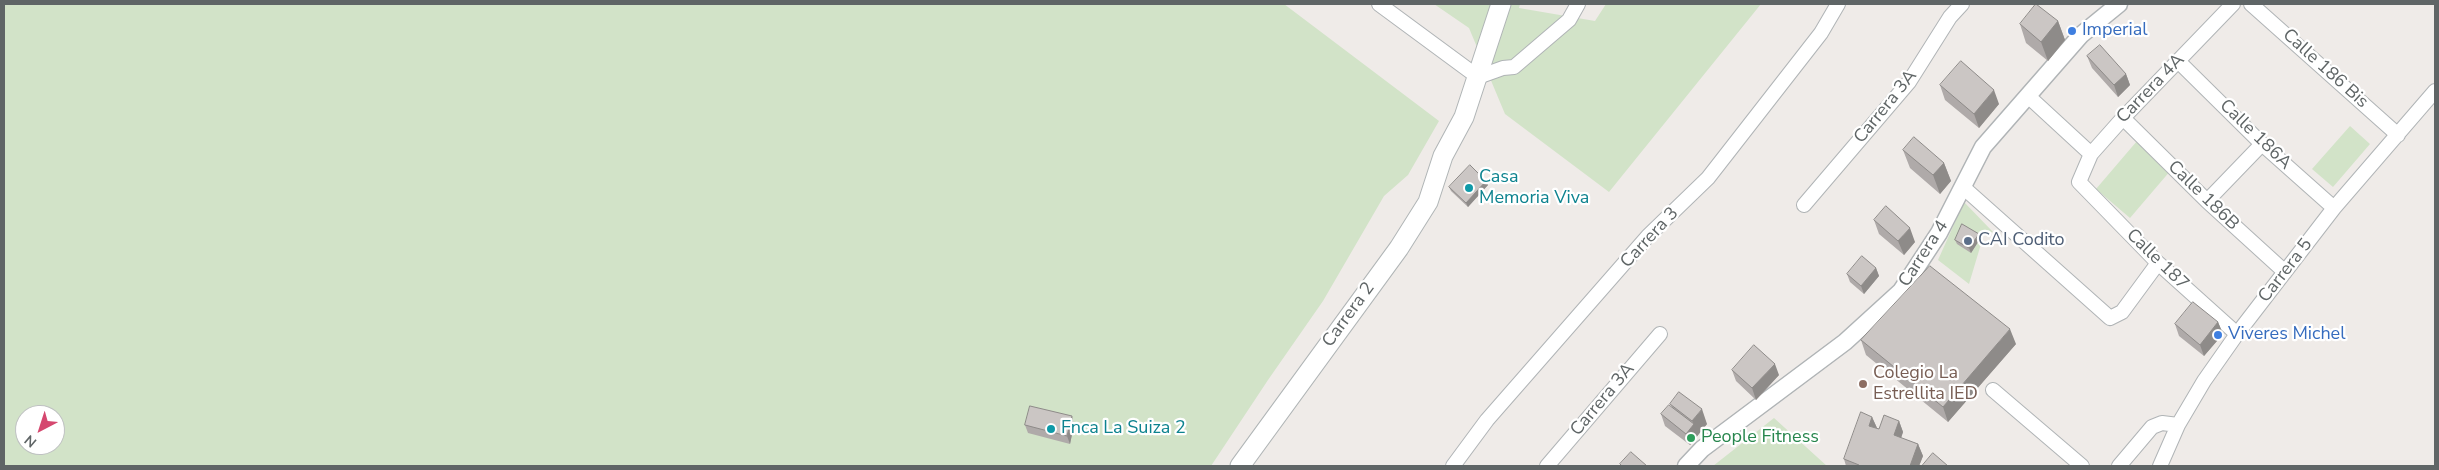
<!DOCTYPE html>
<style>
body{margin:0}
#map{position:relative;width:2439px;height:470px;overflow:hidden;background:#efebe8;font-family:"Nunito Sans",sans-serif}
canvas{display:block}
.frame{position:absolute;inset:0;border:5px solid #5f6566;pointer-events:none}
.north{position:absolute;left:15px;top:405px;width:50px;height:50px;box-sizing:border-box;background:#fff;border:1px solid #bfc1c2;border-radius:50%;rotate:220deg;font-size:14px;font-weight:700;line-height:20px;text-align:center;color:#5f6566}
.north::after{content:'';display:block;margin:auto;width:18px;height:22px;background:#d5486f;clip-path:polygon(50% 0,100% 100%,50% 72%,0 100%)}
</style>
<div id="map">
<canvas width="2439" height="470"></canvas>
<div class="frame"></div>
<div class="north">N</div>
</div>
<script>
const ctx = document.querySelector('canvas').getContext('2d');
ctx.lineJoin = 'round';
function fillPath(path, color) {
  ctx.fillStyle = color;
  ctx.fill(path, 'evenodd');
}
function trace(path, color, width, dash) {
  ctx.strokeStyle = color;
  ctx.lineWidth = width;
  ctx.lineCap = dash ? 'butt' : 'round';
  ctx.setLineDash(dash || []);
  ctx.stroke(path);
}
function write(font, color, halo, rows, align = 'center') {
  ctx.font = font + ' "Nunito Sans",sans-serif';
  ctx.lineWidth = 4.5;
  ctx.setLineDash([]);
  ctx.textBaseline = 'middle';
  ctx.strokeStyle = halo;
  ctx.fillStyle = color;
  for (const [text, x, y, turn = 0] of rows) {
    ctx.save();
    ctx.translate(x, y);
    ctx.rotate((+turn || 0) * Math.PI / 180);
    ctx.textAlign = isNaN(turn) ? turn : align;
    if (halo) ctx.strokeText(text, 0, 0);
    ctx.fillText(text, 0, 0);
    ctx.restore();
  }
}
fillPath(new Path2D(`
 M4 4H1284L1439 121 1408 175 1384 196 1323 301 1268 380 1211 466H4ZM25 415H55V445H25Z
 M1434 4H1520L1519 8 1595 21 1606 4H1761L1609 192 1505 114 1469 28Z
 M2350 126 2370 144 2333 187 2312 169Z
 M2137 141 2171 170 2130 218 2096 189Z
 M1964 202 1993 232 1984 234 1969 284 1938 260Z
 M1774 418 1827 466H1713Z`), '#d2e3c8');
const minor = new Path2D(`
 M1379 4 1478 77 1503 68 1514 67 1569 20 1578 4
 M2233 4 2123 118 2091 154 2079 182 2158 263 2237 334
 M2251 4 2398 135
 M2178 61 2262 144 2334 208
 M2028 96 2091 154
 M2123 118 2207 201 2285 272
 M1964 188 2110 318 2122 312 2158 263
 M2207 201 2262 144
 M1804 205 1909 82 1950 17 1962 4
 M1993 390 2082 466
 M1453 466 1487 420 1648 236 1708 178 1821 33 1838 4
 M1547 466 1660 334
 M2119 466 2152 427 2162 423 2178 425
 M2160 466 2178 425 2204 381 2237 334 2334 208 2435 91`);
const tertiary = new Path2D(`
 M1686 466 1702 449 1845 342 1901 291 1939 233 1983 147 2081 35 2119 4`);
const secondary = new Path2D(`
 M1240 466 1399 248 1428 202 1443 156 1464 117 1501 4`);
trace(minor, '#b0b4b6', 16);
trace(tertiary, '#b0b4b6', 19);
trace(secondary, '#b0b5b6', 21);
trace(minor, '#fff', 14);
trace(tertiary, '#fff', 16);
trace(secondary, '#fff', 19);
fillPath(new Path2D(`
 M2058 21 2065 40 2048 61 2026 43 2020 24Z
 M2087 56 2126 74 2130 85 2118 97 2092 68Z
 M1940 85 1999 104 1979 128 1945 100Z
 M1903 150 1944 163 1951 181 1940 194 1910 168Z
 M1486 181 1488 185 1468 207 1451 191 1449 187Z
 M1874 220 1915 242 1904 255 1879 234Z
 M1979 234 1980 239 1971 253 1957 244 1955 240Z
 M1876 268 1879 276 1864 294 1850 282 1847 274Z
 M2218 322 2223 334 2204 356 2179 336 2175 324Z
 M1861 340 2016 344 1948 422 1866 355Z
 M1732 370 1779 375 1756 400 1736 381Z
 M1670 404 1707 424 1690 445 1665 426 1661 414 1672 407Z
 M1872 417 1877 428 1879 429 1899 421 1903 432 1901 438 1918 444 1923 456 1919 466H1846L1844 459Z
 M1025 425H1074L1070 444 1028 433Z`), '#afaaa9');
fillPath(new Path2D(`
 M2058 21 2065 40 2048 61 2041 42Z
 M2126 74 2130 85 2118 97 2114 85Z
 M1994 90 1999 104 1979 128 1974 114Z
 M1944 163 1951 181 1940 194 1933 175Z
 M1486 181 1488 185 1468 207 1466 203Z
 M1910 228 1915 242 1904 255 1898 241Z
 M1979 234 1980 239 1971 253 1969 248Z
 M1876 268 1879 276 1864 294 1861 286Z
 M2218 322 2223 334 2204 356 2200 345Z
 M2010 329 2016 344 1948 422 1943 407Z
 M1775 364 1779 375 1756 400 1752 388Z
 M1702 409 1707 424 1690 445 1686 434 1694 424 1692 421Z
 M1072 416 1074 425 1070 444 1067 436Z
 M1872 417 1877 428 1869 426Z
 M1899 421 1903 432 1898 447 1894 435Z
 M1918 444 1923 456 1919 466H1910Z`), '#8e8b89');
const building = new Path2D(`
 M2036 4 2058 21 2041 42 2020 24Z
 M2100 45 2126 74 2114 85 2087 56Z
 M1961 61 1994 90 1974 114 1940 85Z
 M1914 137 1944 163 1933 175 1903 150Z
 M1470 165 1486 181 1466 203 1449 187Z
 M1886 206 1910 228 1898 241 1874 220Z
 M1962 224 1979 234 1969 248 1955 240Z
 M1862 256 1876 268 1861 286 1847 274Z
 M1930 266 2010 329 1943 407 1861 340Z
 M2193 302 2218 322 2200 345 2175 324Z
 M1754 345 1775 364 1752 388 1732 370Z
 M1679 392 1702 409 1692 421 1670 404Z
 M1669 405 1694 424 1686 434 1661 414Z
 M1030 406 1072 416 1067 436 1025 425Z
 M1861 412 1872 417 1869 426 1879 429 1884 415 1899 421 1894 435 1918 444 1910 466H1859V465L1844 459Z
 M1631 452 1647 466H1622L1620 464Z
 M1933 453 1948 466H1922Z`);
fillPath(building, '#cbc6c4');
trace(building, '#8e8b89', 1);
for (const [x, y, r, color] of [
 [2072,31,5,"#3f7fe0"],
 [1469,188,5,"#0f9aa8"],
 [1968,241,5,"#5c6f8a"],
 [2218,335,5,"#3f7fe0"],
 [1863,384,5,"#8d6e63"],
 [1051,429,5,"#0f9aa8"],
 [1691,438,5,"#2e9e5b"]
]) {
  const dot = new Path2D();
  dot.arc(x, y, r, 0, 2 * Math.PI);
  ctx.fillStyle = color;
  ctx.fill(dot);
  trace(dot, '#fff', 2);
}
write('18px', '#366cbe', '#fff', [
 ["Imperial",2082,31],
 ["Viveres Michel",2228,335]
], 'left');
write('18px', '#5f6566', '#fff', [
 ["Calle 186 Bis",2325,69,42],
 ["Carrera 4A",2151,89,-46],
 ["Carrera 3A",1886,107,-51],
 ["Calle 186A",2255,135,44],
 ["Calle 186B",2203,196,44],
 ["Carrera 3",1650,238,-47],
 ["Carrera 4",1924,254,-57],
 ["Calle 187",2157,260,44],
 ["Carrera 5",2286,271,-52],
 ["Carrera 2",1349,315,-54],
 ["Carrera 3A",1603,400,-50]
]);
write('18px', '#0d838f', '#fff', [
 ["Casa",1479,178],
 ["Memoria Viva",1479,199],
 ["Fnca La Suiza 2",1061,429]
], 'left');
write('18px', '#4e5e75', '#fff', [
 ["CAI Codito",1978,241]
], 'left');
write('18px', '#785e54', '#fff', [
 ["Colegio La",1873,374],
 ["Estrellita IED",1873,395]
], 'left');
write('18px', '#27864d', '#fff', [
 ["People Fitness",1701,438]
], 'left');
</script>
